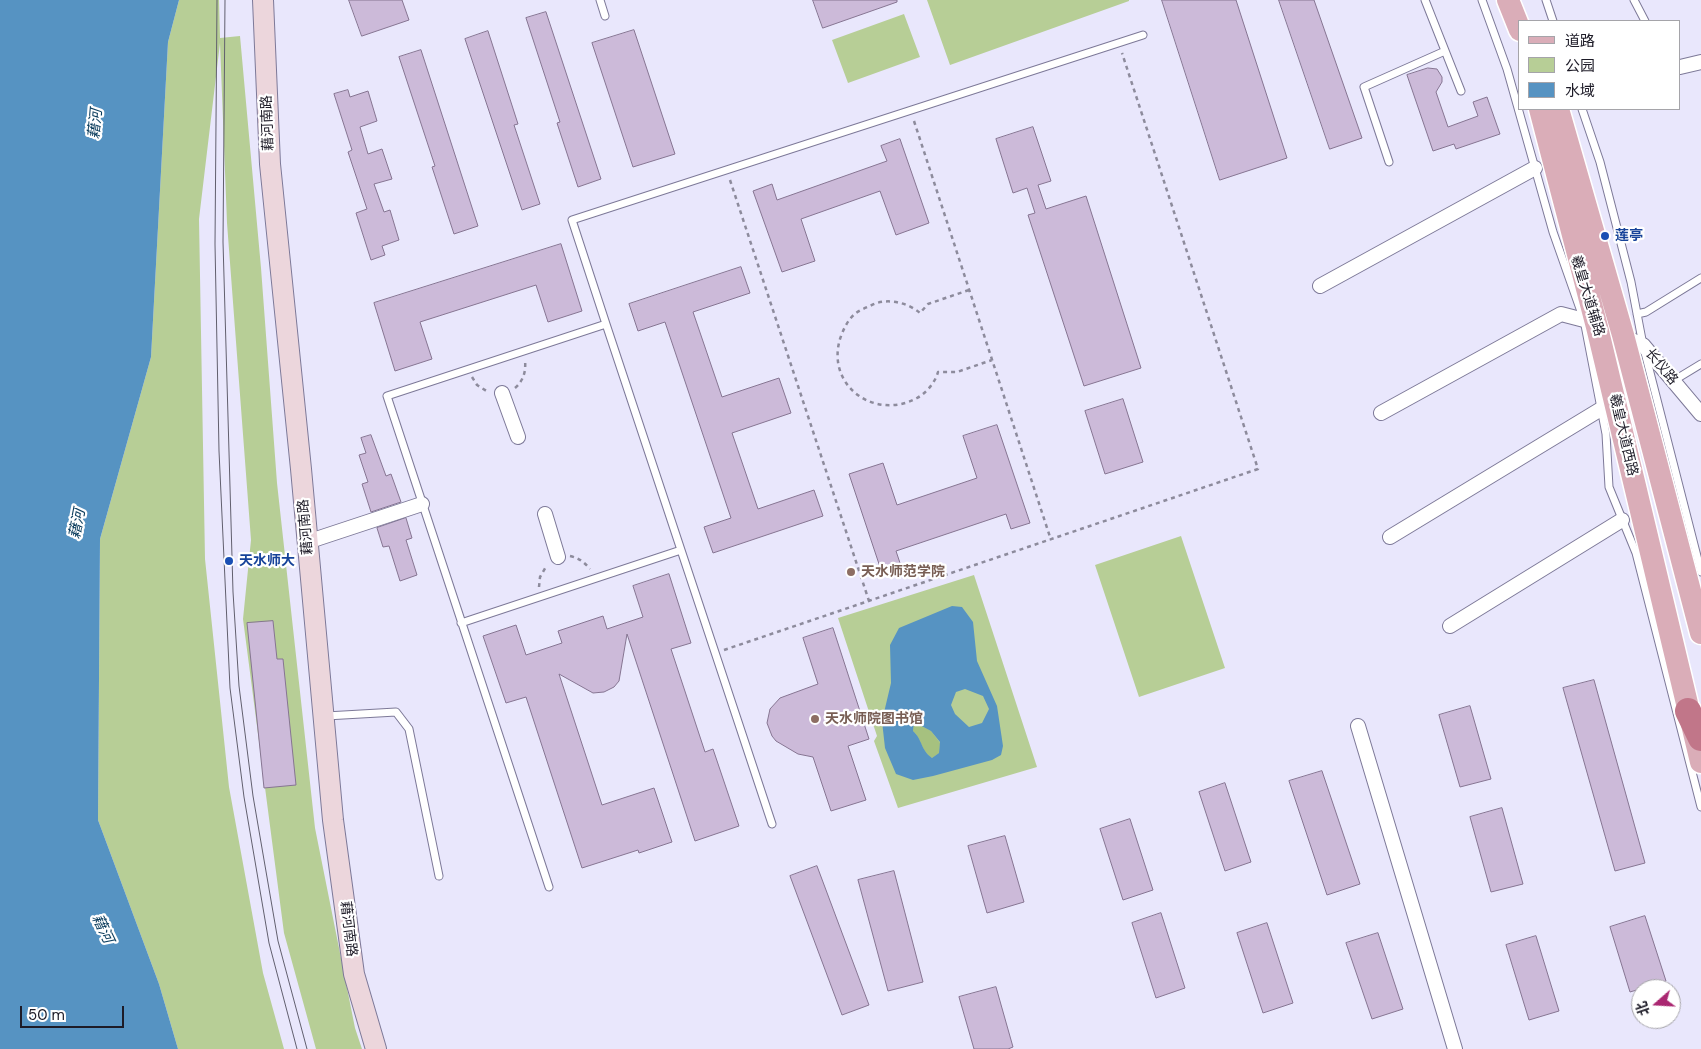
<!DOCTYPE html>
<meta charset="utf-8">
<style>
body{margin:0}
#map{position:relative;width:1701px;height:1049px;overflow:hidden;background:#e9e7fc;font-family:"DM Sans","Noto Sans SC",sans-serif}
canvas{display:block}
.legend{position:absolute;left:1518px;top:20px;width:162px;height:90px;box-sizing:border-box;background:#fff;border:1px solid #a5a4a9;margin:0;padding:6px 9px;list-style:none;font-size:15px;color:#1d1b27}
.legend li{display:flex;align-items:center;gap:10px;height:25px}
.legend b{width:25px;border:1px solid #a5a4a9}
.north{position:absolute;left:1631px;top:979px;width:50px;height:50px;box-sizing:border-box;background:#fff;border:1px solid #a5a4a9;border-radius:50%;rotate:251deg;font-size:14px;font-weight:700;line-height:20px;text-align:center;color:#1d1b27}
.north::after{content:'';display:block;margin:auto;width:18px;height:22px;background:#aa2771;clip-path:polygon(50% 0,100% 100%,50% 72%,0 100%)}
.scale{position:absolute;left:20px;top:1006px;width:104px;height:22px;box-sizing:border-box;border:2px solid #1d1b27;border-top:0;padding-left:6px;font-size:15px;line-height:18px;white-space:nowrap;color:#1d1b27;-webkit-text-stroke:4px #fff;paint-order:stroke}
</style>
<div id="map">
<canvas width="1701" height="1049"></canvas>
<ul class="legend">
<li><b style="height:6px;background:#daadb8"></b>道路</li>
<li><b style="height:14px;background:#b7ce96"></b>公园</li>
<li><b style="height:14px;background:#5693c2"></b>水域</li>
</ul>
<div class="north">北</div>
<div class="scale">50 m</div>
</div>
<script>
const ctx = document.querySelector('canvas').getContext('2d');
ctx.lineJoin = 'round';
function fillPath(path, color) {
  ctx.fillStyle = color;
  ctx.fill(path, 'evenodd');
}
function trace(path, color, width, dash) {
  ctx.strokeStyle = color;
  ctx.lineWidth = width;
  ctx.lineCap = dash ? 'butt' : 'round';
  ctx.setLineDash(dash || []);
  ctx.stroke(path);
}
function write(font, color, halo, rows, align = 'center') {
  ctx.font = font + ' "DM Sans","Noto Sans SC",sans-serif';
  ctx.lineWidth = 4.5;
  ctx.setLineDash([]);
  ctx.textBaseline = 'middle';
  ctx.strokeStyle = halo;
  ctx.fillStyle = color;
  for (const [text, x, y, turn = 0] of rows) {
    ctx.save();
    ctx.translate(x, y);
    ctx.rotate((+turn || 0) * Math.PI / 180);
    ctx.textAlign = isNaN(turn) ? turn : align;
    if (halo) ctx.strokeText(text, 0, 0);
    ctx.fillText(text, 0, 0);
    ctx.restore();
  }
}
fillPath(new Path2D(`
 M179 0H219L220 38 240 36 261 268 277 483 315 828 355 1028 362 1049H316L284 933 243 619 251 540 227 223 220 43 199 219 205 559 229 787 263 973 284 1049H178L159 984 98 820 100 539 151 357 168 42Z
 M927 0H1129V1L950 65Z
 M904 14 920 57 848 83 832 40Z
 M1181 536 1225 668 1139 697 1095 565Z
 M974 575 1037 767 898 808 874 741 877 736 838 618Z`), '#b7ce96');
fillPath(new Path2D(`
 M914 722 931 731 940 743 939 753 932 758C919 748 923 740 913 731Z`), '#a6c17f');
fillPath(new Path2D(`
 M0 0H179L168 42 151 357 100 539 98 820 159 984 178 1049H0Z
 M952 606 962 607 973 622 977 661 997 706 1003 746 1001 755 992 760 933 776 913 780 896 774 885 748 882 721 891 683 890 645 899 628ZM965 689 983 696 989 709 982 723 969 727 955 714 951 705 956 692ZM914 722 931 731 940 742 939 753 932 758C920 749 923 740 913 731Z`), '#5693c2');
const building = new Path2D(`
 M349 0H402L409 20 362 36Z
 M813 0H897V2L823 28Z
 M1162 0H1236L1287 158 1220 180Z
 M1279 0H1314L1362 138 1330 149Z
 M546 12 601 179 578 187 557 123 560 122 526 18Z
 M634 30 675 154 633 167 592 43Z
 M488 31 518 124 514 125 540 204 522 210 465 39Z
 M421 50 478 226 454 234 432 167 435 166 399 57Z
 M1428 68 1437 69 1442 77V82L1436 92 1448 127 1478 116 1473 102 1487 97 1500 134 1456 149 1454 144 1433 151 1407 75Z
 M348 90 350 97 368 91 377 121 360 127 368 154 382 149 392 179 374 184 384 212 390 210 399 240 382 246 385 255 371 260 356 213 367 209 348 152 352 150 334 94Z
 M1033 127 1051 181 1038 185 1046 209 1086 196 1141 368 1084 386 1028 215 1035 213 1027 188 1013 193 996 139Z
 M900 139 929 223 896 235 880 191 801 219 815 261 782 272 753 191 772 184 777 200 887 161 881 146Z
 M561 244 582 311 548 322 536 285 420 322 432 359 395 371 374 303Z
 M741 267 750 293 693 312 722 397 779 378 791 413 732 433 758 509 814 490 823 516 713 553 704 527 731 518 665 322 638 331 629 304Z
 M1123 399 1143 462 1105 474 1085 411Z
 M997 425 1030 523 1011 529 1006 514 896 551 901 566 882 573 849 474 883 463 897 505 977 478 963 436Z
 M371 435 386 476 391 474 401 502 371 512 362 484 368 482 359 455 366 453 361 438Z
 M406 518 412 538 406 540 417 575 400 581 389 546 383 547 377 528Z
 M669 574 691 643 671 649 705 752 713 749 739 826 695 841 627 634 619 681 614 687 604 692 593 693 559 674 602 805 654 788 672 842 639 853 638 850 582 868 526 697 506 703 483 636 516 625 526 655 562 643 558 631 603 616 607 629 643 617 633 586Z
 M273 621 277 659H283L296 785 264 788 247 623Z
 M833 628 869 739 848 746 866 800 831 811 813 757 798 754 776 741 772 736 767 723 770 709 780 698 818 684 803 638Z
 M1594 680 1645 863 1615 871 1563 688Z
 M1470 706 1491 779 1460 787 1439 715Z
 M1322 771 1360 884 1327 895 1289 781Z
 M1225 783 1251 862 1225 871 1199 792Z
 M1502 808 1523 884 1491 892 1470 817Z
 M1130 819 1153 890 1123 900 1100 829Z
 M1005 836 1024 902 987 913 968 846Z
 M817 866 869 1005 842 1015 790 876Z
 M894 871 923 982 888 991 858 880Z
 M1161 913 1185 988 1156 998 1132 923Z
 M1645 916 1666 981 1630 992 1610 927Z
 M1267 923 1293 1003 1263 1013 1237 933Z
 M1378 933 1403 1009 1372 1019 1346 943Z
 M1536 936 1559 1011 1529 1020 1506 945Z
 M996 987 1013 1047 1008 1049H974L959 997Z`);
fillPath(building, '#ccbad9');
trace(building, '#867592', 1);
const lane = new Path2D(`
 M600 0 605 16
 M1425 0 1461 91
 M1482 0 1507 69 1553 232 1584 320 1606 434 1609 487 1636 553 1701 807
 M1546 0 1553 21
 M1634 0 1645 21
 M1582 109 1600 162 1631 282 1643 345 1701 572
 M1389 162 1364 87 1445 51
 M1637 314 1646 312 1701 278
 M606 324 572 220 1143 35
 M1673 381 1701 364
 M681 550 772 824
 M461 623 681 550 606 324 387 396C441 560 495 723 549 887
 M326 716 396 712 409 729 439 876`);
const street = new Path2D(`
 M1680 67 1701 62
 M1320 286 1535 168
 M1621 335 1643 345 1701 414
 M502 393 518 437
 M1381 413 1561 314 1584 320 1600 328
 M545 514 558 557
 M1390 537 1601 409
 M307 542 422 504
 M1450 626 1622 520
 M1358 726 1455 1049`);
const secondary = new Path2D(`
 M263 0 270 164 301 469 333 820 354 974 376 1049`);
const primary = new Path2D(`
 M1508 0 1520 30
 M1540 109 1597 327 1701 762
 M1558 109 1623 335 1701 633`);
const highway = new Path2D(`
 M1688 711 1701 738`);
trace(lane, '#7d7998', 9);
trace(street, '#7d7998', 16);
trace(secondary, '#7d7998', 22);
trace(primary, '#fff', 25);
trace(highway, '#fff', 29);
trace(new Path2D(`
 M914 121 1051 540
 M730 180 869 601
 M969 290 928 304 920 313C907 302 885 297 870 306 865 308 860 310 856 313 848 319 843 330 840 339 826 386 875 421 917 398 926 393 935 383 938 372H957L992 360
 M472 377 477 385 488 392
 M515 388C524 380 526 371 525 360
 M570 556C579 558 584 562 590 569
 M539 587 540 577 547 565
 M724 650 1258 469 1122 53`), '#8d8b9c', 2.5, [4, 4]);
trace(lane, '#fff', 7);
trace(street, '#fff', 14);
trace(secondary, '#ecd6dc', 20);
trace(primary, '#daadb8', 22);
trace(highway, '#c17689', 26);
trace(new Path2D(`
 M217 0 215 244 219 451 230 688 244 797 269 943 297 1049
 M225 0 223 242 233 592 239 686 253 796 278 941 307 1049`), '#615f6e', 1);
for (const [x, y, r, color] of [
 [1605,236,5,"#1a4fb4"],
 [229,561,5,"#1a4fb4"],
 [851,572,5,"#8d6e63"],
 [815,719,5,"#8d6e63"]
]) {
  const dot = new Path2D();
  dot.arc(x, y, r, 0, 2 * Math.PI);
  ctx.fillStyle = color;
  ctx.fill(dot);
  trace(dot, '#fff', 2);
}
write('14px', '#1d1b27', '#fff', [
 ["藉河南路",268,123,-92],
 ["羲皇大道辅路",1587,296,73],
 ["长仪路",1661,367,50],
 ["羲皇大道西路",1623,435,77],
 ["藉河南路",306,527,-95],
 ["藉河南路",348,929,83]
]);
write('bold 14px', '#164399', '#fff', [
 ["莲亭",1615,236],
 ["天水师大",239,561]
], 'left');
write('bold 14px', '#785e54', '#fff', [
 ["天水师范学院",861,572],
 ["天水师院图书馆",825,719]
], 'left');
write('italic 15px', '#093b5b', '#fff', [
 ["藉河",96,124,-85],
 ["藉河",78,524,-79],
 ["藉河",102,929,64]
]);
</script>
